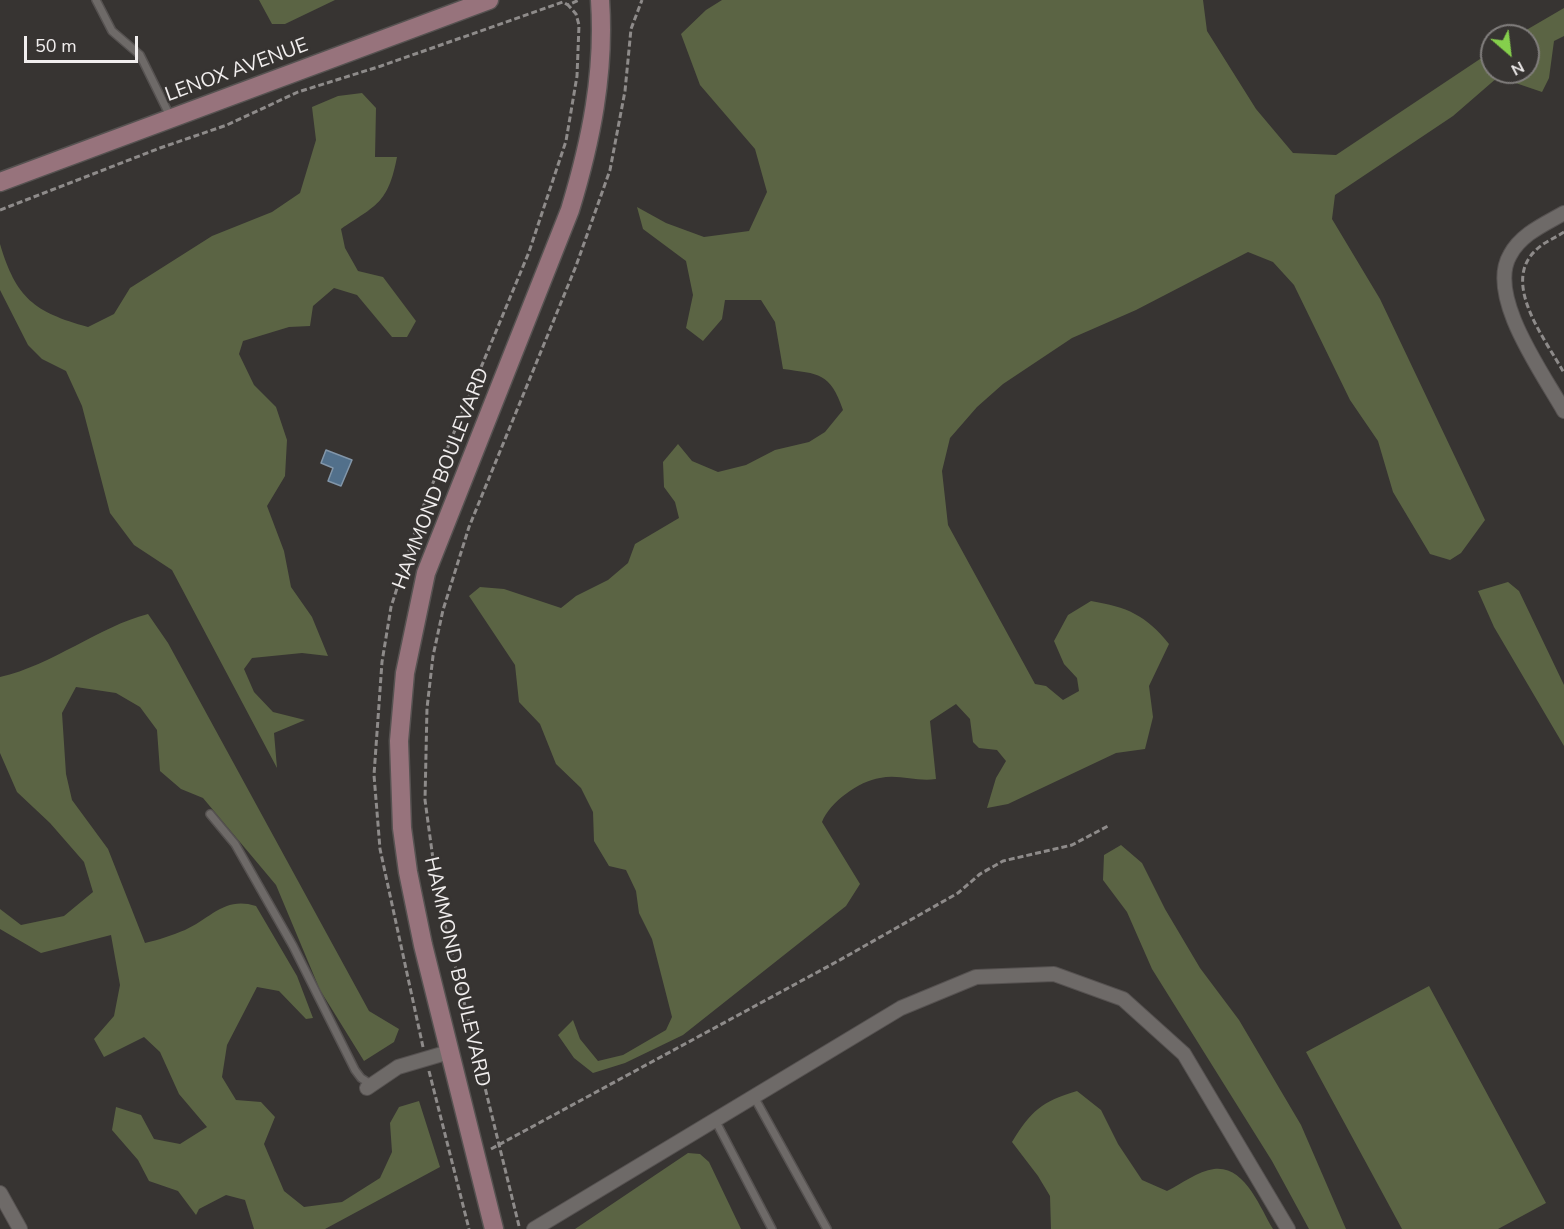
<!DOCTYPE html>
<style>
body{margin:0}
#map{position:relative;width:1564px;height:1229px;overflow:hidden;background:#373432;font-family:"Nunito Sans",sans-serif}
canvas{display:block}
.north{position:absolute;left:1480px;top:24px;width:60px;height:60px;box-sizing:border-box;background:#373432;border:2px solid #817e7d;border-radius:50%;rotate:152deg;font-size:16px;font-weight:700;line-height:24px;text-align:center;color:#f1eeee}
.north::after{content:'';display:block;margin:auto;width:21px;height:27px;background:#85cf4c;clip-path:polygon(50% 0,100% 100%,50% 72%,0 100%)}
.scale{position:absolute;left:24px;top:36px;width:114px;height:27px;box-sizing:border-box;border:3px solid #f1eeee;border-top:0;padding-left:8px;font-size:18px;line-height:21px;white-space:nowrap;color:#f1eeee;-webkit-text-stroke:4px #373432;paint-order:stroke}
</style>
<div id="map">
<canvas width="1564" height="1229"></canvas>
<div class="north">N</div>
<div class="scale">50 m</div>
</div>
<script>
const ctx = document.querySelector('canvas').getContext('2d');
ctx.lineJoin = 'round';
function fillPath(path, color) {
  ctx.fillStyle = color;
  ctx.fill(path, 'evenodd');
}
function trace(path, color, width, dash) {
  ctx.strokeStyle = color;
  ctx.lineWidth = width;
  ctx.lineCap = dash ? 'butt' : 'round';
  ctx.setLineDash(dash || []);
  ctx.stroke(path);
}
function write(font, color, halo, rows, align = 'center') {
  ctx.font = font + ' "Nunito Sans",sans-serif';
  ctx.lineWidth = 5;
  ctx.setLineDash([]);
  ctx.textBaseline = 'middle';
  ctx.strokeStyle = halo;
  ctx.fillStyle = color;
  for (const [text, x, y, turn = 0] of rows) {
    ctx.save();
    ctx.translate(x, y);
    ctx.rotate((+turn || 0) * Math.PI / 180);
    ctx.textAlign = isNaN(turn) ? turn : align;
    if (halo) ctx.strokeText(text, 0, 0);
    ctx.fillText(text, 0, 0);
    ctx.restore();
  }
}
fillPath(new Path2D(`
 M259 0H335L285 24H272Z
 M722 0H1203L1207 31 1256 109 1293 153 1336 155 1492 51V72H1528V36H1516L1564 8V36L1554 41 1549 78 1542 92 1498 77 1453 116 1335 195 1332 219 1380 299 1485 520 1461 553 1450 560 1430 554 1393 492 1378 441 1350 400 1294 285 1273 262 1248 252 1136 310 1072 338 1003 384 977 407 950 438 942 471 948 525 1035 684 1046 686 1063 700 1079 691 1077 678 1064 664 1054 641 1068 615 1091 601C1127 607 1146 615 1169 644L1149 686 1153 717 1145 749 1116 753 1008 804 987 808 996 778 1006 761 997 750 979 748 973 742 970 719 956 704 930 721 936 779C917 782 899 774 880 778 859 781 830 802 822 822L860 884 846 906 683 1035 625 1063 593 1073 574 1058 558 1035 573 1020 580 1039 598 1061 623 1055 666 1030 672 1017 652 939 639 913 636 891 626 870 609 866 594 841 593 812 581 788 556 764 540 724 519 702 515 665 469 596 480 587 504 589 561 608 576 596 608 580 628 563 635 544 679 518 675 502 664 487 663 462 678 444 692 461 718 472 746 465 775 450 809 442 825 432 843 410C830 372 819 374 783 369L775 322 761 300H725L722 319 703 341 686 328 693 295 686 261 643 229 637 207 666 223 704 237 749 231 767 192 755 149 700 85 681 34 706 10Z
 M362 93 376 108 375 157H397C388 204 376 205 341 229L345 248 358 271 383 277 416 321 407 337H392L357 295 334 288 313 306 310 326 289 327 243 341 239 354 254 385 276 407 287 440 285 476 267 506 284 551 291 587 312 617 328 656 302 653 252 658 244 669 254 692 273 712 305 720 274 733 277 768 172 570 134 545 110 513 82 406 66 371 42 359 28 345 0 290V244C16 298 34 312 88 327L114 314 130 288 212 236 272 212 300 193 316 140 312 107 338 96Z
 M1508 582 1519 591 1564 685V746L1494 627 1478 591Z
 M148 614 168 643 369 1011 399 1029 394 1042 364 1061 320 990 276 885 203 798 181 789 160 771 157 730 140 707 116 693 76 687 62 713 66 774 72 800 108 849 145 943C158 940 173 935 185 930 211 918 225 896 256 906L297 976 313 1018 306 1019 279 991 257 987 227 1045 222 1077 236 1100 261 1102 275 1117 264 1144 284 1191 304 1207 342 1202 380 1178 392 1152 390 1123 399 1107 419 1101 440 1167 325 1229H254L245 1200 226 1195 199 1209 196 1215 178 1191 149 1181 138 1160 112 1130 116 1107 141 1115 154 1139 180 1144 207 1127 179 1094 160 1052 144 1037 104 1057 94 1039 114 1016 120 985 111 935 41 953 0 929V909L21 925 64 916 93 892 84 862 50 823 17 792 0 753V677C53 665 98 627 148 614Z
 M1121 845 1142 863 1165 909 1200 968 1239 1020 1301 1125 1346 1229H1309L1272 1161 1152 969 1127 912 1103 880 1104 855Z
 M1429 986 1546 1203 1498 1229H1402L1306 1052Z
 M1077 1091 1101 1110 1118 1144 1142 1180 1167 1191C1181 1184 1198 1171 1214 1169 1245 1165 1260 1208 1273 1229H1051L1050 1196 1038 1176 1012 1142C1032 1110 1041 1102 1077 1091Z
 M688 1153 700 1154 709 1162 741 1229H575Z`), '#5b6444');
const water = new Path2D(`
 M326 450 352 460 341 486 328 481 333 468 321 463Z`);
fillPath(water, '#52708b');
trace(water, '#8296a9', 1.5);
const lane = new Path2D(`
 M96 0 112 31 140 55 170 116
 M210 814 235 844 293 946 355 1070 361 1078 372 1085
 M753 1095 827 1229
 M714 1118 772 1229`);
const street = new Path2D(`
 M1564 213C1545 224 1521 234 1510 255 1486 296 1544 375 1564 411
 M367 1088 398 1067 449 1052
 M0 1193 20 1229
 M534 1229 901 1008 976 977 1054 974 1123 999 1184 1054 1288 1229`);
const secondary = new Path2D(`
 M0 182 489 0
 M494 1229 423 945 408 872 402 828 399 741 405 673 426 573 570 210C591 141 605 73 600 0`);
trace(lane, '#565251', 10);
trace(street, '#565251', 16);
trace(secondary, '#565251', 21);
trace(new Path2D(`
 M0 210 160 148 227 125 298 92 381 66 563 2 568 5
 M1564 232C1555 238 1544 242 1536 250 1500 283 1546 340 1564 373
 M423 1047 380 849 374 775 382 662 391 607 423 507 529 252 566 141 577 76 579 25 576 14 568 5 579 0
 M429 1071 469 1229
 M491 1149 838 961 958 893 980 874 1003 861 1072 845 1108 826
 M519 1226 438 896 425 800 427 708 433 656 443 610 469 527 576 266 610 170 625 91 631 29 642 0`), '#8e8b8a', 3, [6, 3]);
trace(lane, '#6e6a68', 7);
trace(street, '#6e6a68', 14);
trace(secondary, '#97737c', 18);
write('20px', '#f1eeee', '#373432', [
 ["LENOX AVENUE",237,71,-20],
 ["HAMMOND BOULEVARD",442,479,-69],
 ["HAMMOND BOULEVARD",456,972,77]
]);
</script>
